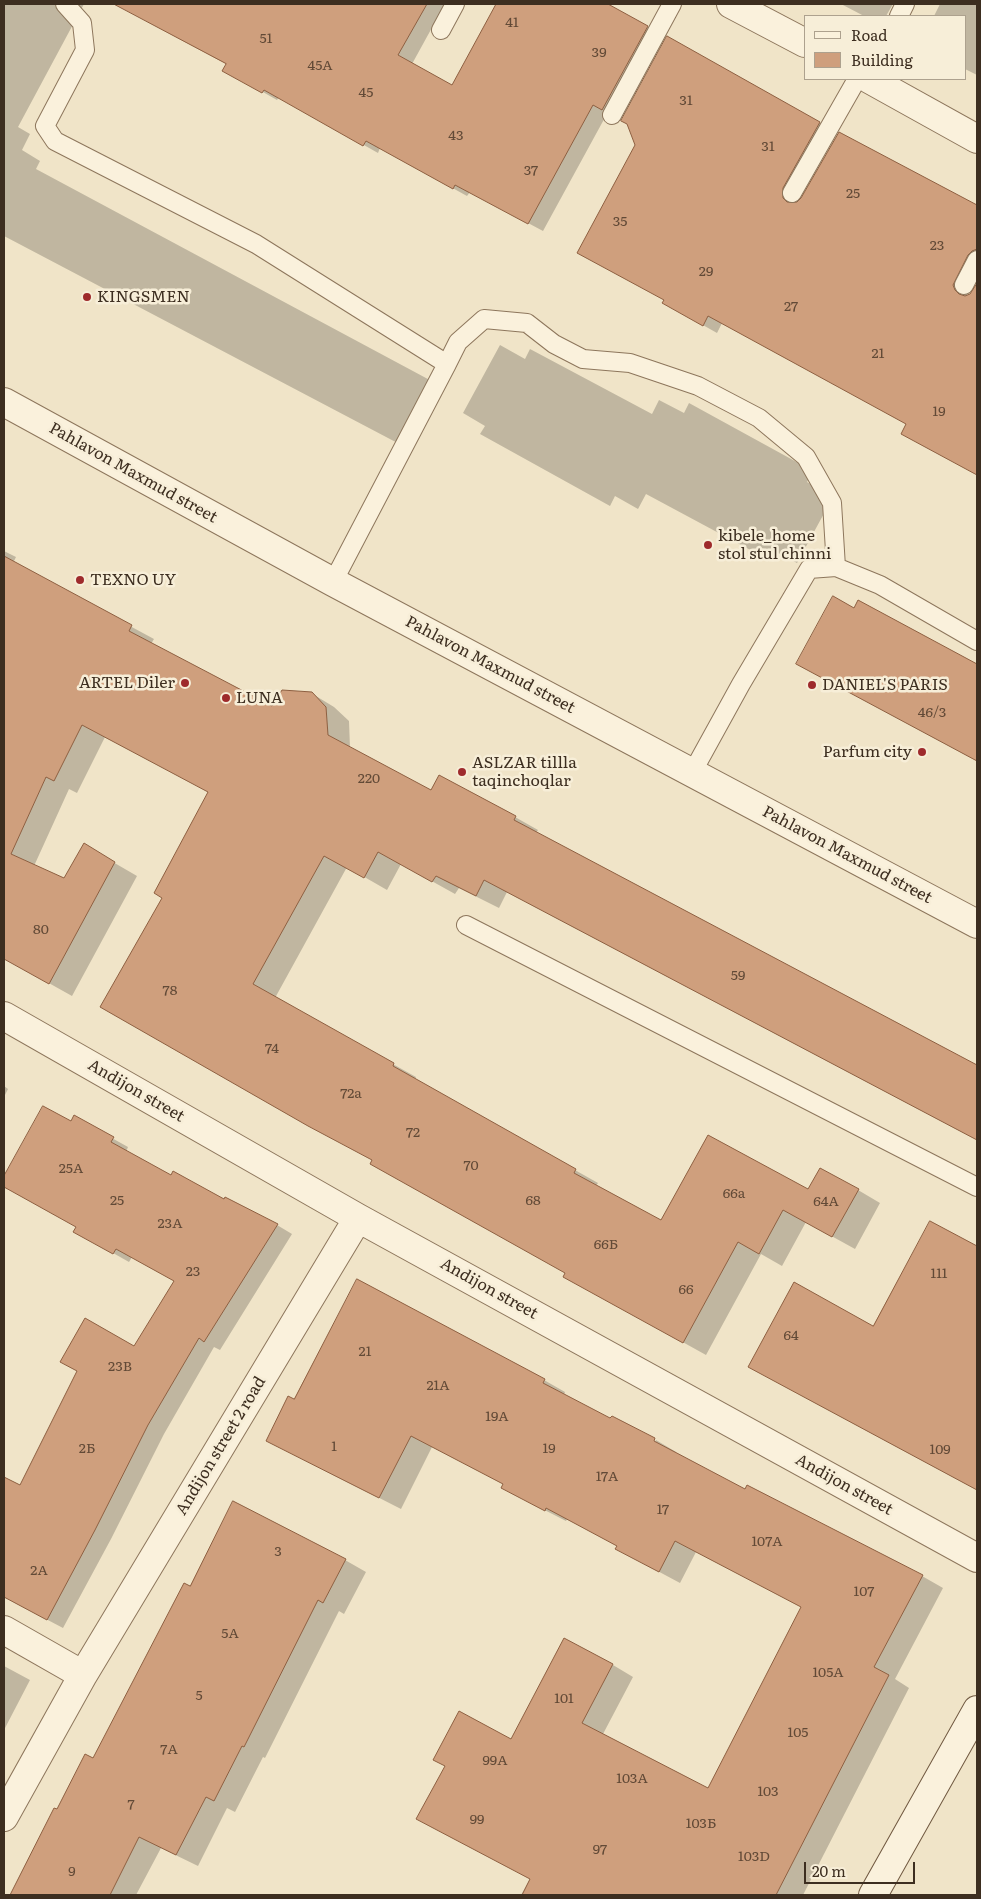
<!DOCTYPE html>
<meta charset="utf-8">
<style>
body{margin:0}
#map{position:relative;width:981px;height:1899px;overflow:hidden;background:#f0e4c8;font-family:Literata,serif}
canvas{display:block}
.frame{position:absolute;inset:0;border:5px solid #3d2e20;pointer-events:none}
.legend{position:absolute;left:804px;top:15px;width:162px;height:65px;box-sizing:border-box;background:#f7eed8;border:1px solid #ada18e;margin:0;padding:6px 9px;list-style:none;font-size:15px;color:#3d2e20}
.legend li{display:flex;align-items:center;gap:10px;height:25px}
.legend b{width:25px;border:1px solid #ada18e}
.scale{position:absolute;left:804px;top:1862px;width:111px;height:22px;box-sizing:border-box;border:2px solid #3d2e20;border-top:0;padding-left:6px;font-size:15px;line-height:18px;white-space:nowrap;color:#3d2e20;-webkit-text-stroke:4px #f7eed8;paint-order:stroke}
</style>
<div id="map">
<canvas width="981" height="1899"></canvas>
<div class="frame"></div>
<ul class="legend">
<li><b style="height:6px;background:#faf1dc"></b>Road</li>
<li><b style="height:14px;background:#cf9f7d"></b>Building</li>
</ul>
<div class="scale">20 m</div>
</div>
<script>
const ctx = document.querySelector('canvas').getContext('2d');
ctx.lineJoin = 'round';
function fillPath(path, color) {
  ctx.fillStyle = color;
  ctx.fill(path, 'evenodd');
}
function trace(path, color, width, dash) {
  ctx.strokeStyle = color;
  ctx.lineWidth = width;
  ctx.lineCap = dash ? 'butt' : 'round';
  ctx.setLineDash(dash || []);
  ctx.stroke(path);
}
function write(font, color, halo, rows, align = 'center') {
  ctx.font = font + ' Literata,serif';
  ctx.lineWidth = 5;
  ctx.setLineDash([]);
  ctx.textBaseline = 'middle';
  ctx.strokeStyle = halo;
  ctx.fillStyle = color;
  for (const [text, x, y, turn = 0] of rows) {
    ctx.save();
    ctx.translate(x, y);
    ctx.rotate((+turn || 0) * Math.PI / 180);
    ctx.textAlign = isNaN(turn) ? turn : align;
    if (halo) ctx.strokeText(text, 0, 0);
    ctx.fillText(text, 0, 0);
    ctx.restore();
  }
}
fillPath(new Path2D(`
 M4 4H84L18 127 30 134 22 150 40 161 36 169 439 385 407 448 4 236Z
 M156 4H298L322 17 330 4H445L412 64 452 86 498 4H605L662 35 608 112 543 231 470 192 467 196 380 148 378 153 279 97 277 100 224 70 228 64 147 20Z
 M841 4H893L886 16H864Z
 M940 4H977V75L965 69V16H934Z
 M667 38 834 131 796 197V205L802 199 840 134 977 207V272L967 294 968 296 974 291 977 285V474L917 441 908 424 722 323 717 333 664 303 666 300 637 146Z
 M500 345 525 359 530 349 652 414 659 400 684 413 689 403 813 471 807 482 833 497 797 563 774 551 769 560 646 494 638 509 615 496 610 506 480 434 485 426 463 413Z
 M4 551 16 557 13 563 154 639 151 644 272 707 311 693 334 707 349 721 350 748 432 791 515 817 538 830 536 833 977 1066V1140L507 892 499 908 459 888 455 894 401 864 387 890 347 867 275 998 416 1077 415 1080 598 1183 596 1186 662 1222 808 1191 858 1190 880 1203 855 1249 806 1222 782 1266 761 1254 706 1355 587 1289 566 1273 373 1160 163 897 210 792 105 737 77 793 69 789 34 866 65 880 106 858 137 876 72 996 4 958Z
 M859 602 977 665V761L798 664 855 609Z
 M4 1086 8 1089 4 1097Z
 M44 1108 71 1123 74 1117 128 1147 126 1152 171 1177 277 1225 292 1234 220 1350 214 1347 164 1434 111 1539 63 1628 4 1597V1479L20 1487 135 1348 175 1281 132 1257 129 1262 90 1240 77 1226 4 1185V1178Z
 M931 1222 977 1248V1490L769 1378 873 1327Z
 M358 1280 544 1380 565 1392 564 1395 652 1448 656 1440 676 1452 674 1454 746 1491 922 1576 943 1588 895 1679 909 1688 803 1895H521L530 1879 512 1740 613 1665 633 1677 603 1734 708 1790 802 1607 696 1552 680 1583 637 1560 618 1546 567 1519 566 1521 523 1499 504 1484 432 1447 401 1509 289 1452 294 1401Z
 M345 1560 366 1572 344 1614 339 1611 265 1758 263 1757 235 1812 227 1808 198 1866 161 1848 136 1895H11L55 1810 58 1811 94 1760 190 1588Z
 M4 1666 30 1680 4 1730Z`), '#0003');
const building = new Path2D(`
 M114 4H427L398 55 452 85 496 4H608L648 26 602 110 593 105 528 224 455 185 453 189 366 141 363 146 264 90 262 93 222 71 226 64Z
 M667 36 820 122 783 188V198L787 202H797L801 198 839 132 977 205V249L972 251 968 255 953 285 955 290 959 294 965 296 970 294 977 283V475L901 434 906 424 708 316 703 326 662 303 664 300 577 253 635 145 627 124 621 121Z
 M4 556 132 625 129 631 272 706 282 690 312 692 326 707 328 735 431 790 439 775 516 816 514 820 977 1065V1140L484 880 476 896 436 876 432 882 378 852 364 878 324 856 253 984 394 1063 393 1066 576 1169 574 1173 661 1220 708 1135 808 1189 820 1168 859 1189 832 1237 783 1210 759 1254 738 1242 683 1343 563 1277 565 1273 370 1164 372 1160 308 1126 100 1007 162 898 154 893 208 792 82 725 54 781 46 777 11 854 64 878 84 843 115 862 49 984 4 959Z
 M833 596 854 608 858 600 977 664V761L796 664Z
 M43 1106 71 1121 74 1115 114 1137 111 1142 171 1175 173 1171 224 1199 225 1197 278 1224 204 1342 199 1338 148 1425 95 1530 47 1620 4 1597V1477L20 1485 77 1371 60 1362 85 1318 134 1346 174 1281 116 1249 113 1254 73 1232 76 1227 4 1187V1176Z
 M930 1221 977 1246V1490L748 1367 794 1282 873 1326Z
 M357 1279 545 1379 543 1383 610 1418 612 1416 655 1438 654 1441 745 1489 747 1485 923 1575 874 1667 889 1675 776 1895H522L530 1879 416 1819 445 1766 433 1760 459 1711 511 1739 564 1638 613 1664 582 1723 708 1788 801 1607 675 1541 659 1572 615 1549 617 1546 546 1508 545 1511 501 1488 503 1484 411 1436 379 1498 266 1441 288 1396 294 1399Z
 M233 1501 346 1559 323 1603 318 1600 244 1747 242 1746 214 1801 206 1797 176 1855 139 1837 110 1895H10L54 1808 57 1809 85 1754 93 1758 184 1583 190 1586Z`);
fillPath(building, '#cf9f7d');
trace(building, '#8d5f41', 1);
const service = new Path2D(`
 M65 4 82 23 85 50 45 126 55 141 256 244 447 364 333 582
 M899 16 905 4
 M441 30 455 4
 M612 115 672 4
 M792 193 857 79
 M964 285 977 260
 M447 364 458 342 484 319 527 323 554 344 583 359 630 363 698 386 759 418 806 457 832 503 836 567
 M692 773 741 684 809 569 836 567 880 585 977 641
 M466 925 977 1187`);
const minor = new Path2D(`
 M731 4 805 43
 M869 79 977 139
 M4 1016 358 1218 977 1558
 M4 1630 83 1675
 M4 1817 83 1675 358 1218`);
const tertiary = new Path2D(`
 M4 402 333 582 977 924`);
const secondary = new Path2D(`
 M873 1895 977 1710`);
trace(service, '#8d765c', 20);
trace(minor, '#8d765c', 30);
trace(tertiary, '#8d765c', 30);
trace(secondary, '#6f573f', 30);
trace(service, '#faf1dc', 18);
trace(minor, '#faf1dc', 28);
trace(tertiary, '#faf1dc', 28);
trace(secondary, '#faf1dc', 28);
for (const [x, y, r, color] of [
 [87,297,5,"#9e2a2b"],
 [708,545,5,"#9e2a2b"],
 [80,580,5,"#9e2a2b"],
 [185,683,5,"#9e2a2b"],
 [812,685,5,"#9e2a2b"],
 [226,698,5,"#9e2a2b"],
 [922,752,5,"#9e2a2b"],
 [462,772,5,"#9e2a2b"]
]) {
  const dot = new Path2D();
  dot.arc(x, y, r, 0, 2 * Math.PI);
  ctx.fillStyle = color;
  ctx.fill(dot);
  trace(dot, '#f7eed8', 2);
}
write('14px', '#624a37', null, [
 ["41",512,23],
 ["51",266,39],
 ["39",599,53],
 ["45A",320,66],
 ["45",366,93],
 ["31",686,101],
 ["43",456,136],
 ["31",768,147],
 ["37",531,171],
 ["25",853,194],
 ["35",620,222],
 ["23",937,246],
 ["29",706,272],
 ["27",791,307],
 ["21",878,354],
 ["19",939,412],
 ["46/3",932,713],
 ["220",369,779],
 ["80",41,930],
 ["59",738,976],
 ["78",170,991],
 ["74",272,1049],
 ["72a",351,1094],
 ["72",413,1133],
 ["70",471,1166],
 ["25А",71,1169],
 ["66a",734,1194],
 ["25",117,1201],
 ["68",533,1201],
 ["64A",826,1202],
 ["23А",170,1224],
 ["66Б",606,1245],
 ["23",193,1272],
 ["111",939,1274],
 ["66",686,1290],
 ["64",791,1336],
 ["21",365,1352],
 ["23В",120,1367],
 ["21A",438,1386],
 ["19A",497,1417],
 ["1",334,1447],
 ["2Б",87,1449],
 ["19",549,1449],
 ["109",940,1450],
 ["17A",607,1477],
 ["17",663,1510],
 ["107A",767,1542],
 ["3",278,1552],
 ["2А",39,1571],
 ["107",864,1592],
 ["5A",230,1634],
 ["105A",828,1673],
 ["5",199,1696],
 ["101",564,1699],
 ["105",798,1733],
 ["7A",169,1750],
 ["99A",495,1761],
 ["103A",632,1779],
 ["103",768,1792],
 ["7",131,1805],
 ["99",477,1820],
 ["103Б",701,1824],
 ["97",600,1850],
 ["103D",754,1857],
 ["9",72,1872]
]);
write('16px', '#3d2e20', '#f7eed8', [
 ["KINGSMEN",97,297],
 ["kibele_home",718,536],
 ["stol stul chinni",718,554],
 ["TEXNO UY",90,580],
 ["ARTEL Diler",175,683,"right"],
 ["DANIEL'S PARIS",822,685],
 ["LUNA",236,698],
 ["Parfum city",912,752,"right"],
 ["ASLZAR tillla",472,763],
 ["taqinchoqlar",472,781]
], 'left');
write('16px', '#3d2e20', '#f7eed8', [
 ["Pahlavon Maxmud street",133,473,29],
 ["Pahlavon Maxmud street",490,665,28],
 ["Pahlavon Maxmud street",847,855,28],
 ["Andijon street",136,1091,30],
 ["Andijon street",489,1289,29],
 ["Andijon street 2 road",221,1446,-59],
 ["Andijon street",844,1485,29]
]);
</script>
